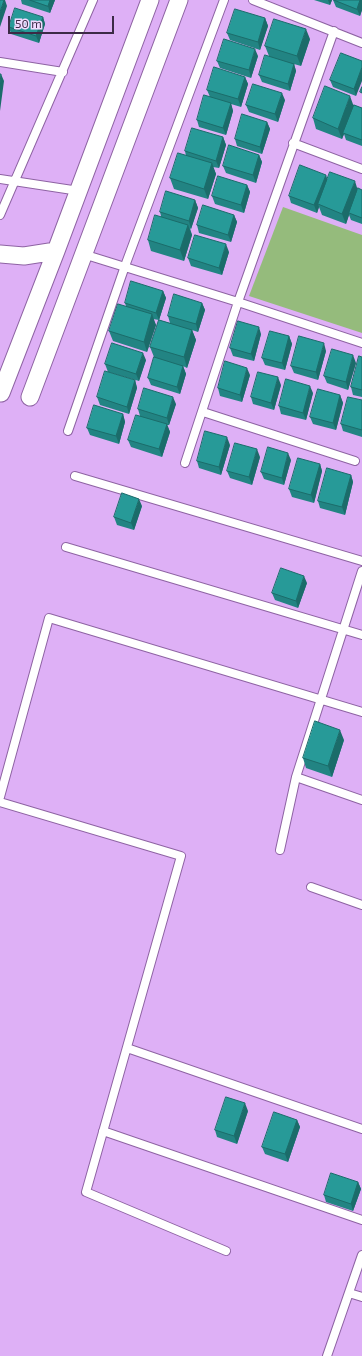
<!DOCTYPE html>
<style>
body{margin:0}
#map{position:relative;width:362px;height:1356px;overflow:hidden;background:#deb0f6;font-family:"Exo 2",sans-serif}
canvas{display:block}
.scale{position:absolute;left:8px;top:16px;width:106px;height:18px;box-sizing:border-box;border:2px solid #3c2a46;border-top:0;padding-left:5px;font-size:12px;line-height:14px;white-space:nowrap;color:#3c2a46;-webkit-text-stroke:3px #f2dbff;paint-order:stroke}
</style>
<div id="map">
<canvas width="362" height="1356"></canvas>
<div class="scale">50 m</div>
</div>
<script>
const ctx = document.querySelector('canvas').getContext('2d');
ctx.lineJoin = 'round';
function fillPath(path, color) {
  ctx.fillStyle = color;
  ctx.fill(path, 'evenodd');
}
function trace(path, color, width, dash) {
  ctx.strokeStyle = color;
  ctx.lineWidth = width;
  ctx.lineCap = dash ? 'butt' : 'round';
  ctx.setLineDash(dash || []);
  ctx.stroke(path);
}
fillPath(new Path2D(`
 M283 207 362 235V333L249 296Z`), '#95bb7c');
const lane = new Path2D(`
 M253 0 362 43
 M0 62 63 72
 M293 143 362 169
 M0 179 79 191
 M0 215 93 0
 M83 254 238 302 362 343
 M203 412 355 461
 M68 431 125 266 224 0
 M185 463 238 302 334 31
 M75 476 362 561
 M66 547 362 635
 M296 777 362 800
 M0 797 49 618 362 712
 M0 802 181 856 86 1192 226 1251
 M280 850 296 777 362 571
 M311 887 362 905
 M127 1048 362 1129
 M103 1131 362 1220
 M349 1293 362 1297
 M327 1356 362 1255`);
const street = new Path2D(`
 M0 254 24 256 56 251
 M1 393 56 251 150 0
 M30 397 179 0`);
trace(lane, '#8e63a3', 10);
trace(street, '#8e63a3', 19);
trace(lane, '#fff', 8);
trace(street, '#fff', 17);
fillPath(new Path2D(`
 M21 0H55L50 13 22 4Z
 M314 0H332L330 5Z
 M333 0H362V10L360 16 336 7Z
 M43 17 45 24 39 43 11 34 9 27Z
 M265 18 268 26 260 50 230 40 227 33Z
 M310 39 301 66 294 64 296 71 290 91 262 82 259 75 269 56 265 46Z
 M258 56 251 78 220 68 217 61Z
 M362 61 356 96 333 87 330 80Z
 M245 77 248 84 241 107 231 104 233 111 226 135 199 127 197 120 210 97 207 90Z
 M285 100 278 122 249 112 246 105Z
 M354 105 362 108V146L346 140 344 134 342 139 316 129 313 118Z
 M267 122 270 129 262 154 237 146 235 139Z
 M223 137 226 145 219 168 213 167 216 174 208 199 174 189 170 178 186 156 185 151Z
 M259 155 262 162 256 183 226 173 223 166Z
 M326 175 327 179 358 190H362V224L351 220 349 215 346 224 322 215 319 207 317 213 291 203 289 196Z
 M247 185 250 192 244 213 215 204 212 196Z
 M195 200 198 208 191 229 190 228 192 235 184 261 151 251 148 240 161 216 160 212Z
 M234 215 237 222 231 242 199 233 197 225Z
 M229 252 222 275 191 266 188 258Z
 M163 291 166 298 159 320 170 323 168 316 202 303 205 310 198 332 192 330 196 340 187 368 183 366 186 374 180 394 151 385 148 378 154 357 150 347 159 320 153 319 156 325 147 352 113 341 109 331 126 306 125 303Z
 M261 334 254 361 233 356 230 348Z
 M289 336 292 344 285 370 265 365 262 358Z
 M326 351 318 380 294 373 291 366Z
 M362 357V397L353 395 351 387Z
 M146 360 139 381 108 372 105 364Z
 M356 363 348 390 327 383 324 376Z
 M250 375 242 402 220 396 218 388Z
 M135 380 137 388 129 414 100 405 97 397Z
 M281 385 274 410 253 404 251 397Z
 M313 393 306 420 281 414 279 406Z
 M340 395 343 403 336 430 313 424 310 417Z
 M362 400V437L343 431 341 424Z
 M176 404 169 425H167L170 432 162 457 131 447 128 440 140 416 138 409Z
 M123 414 125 422 119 444 90 435 87 428Z
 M230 445 221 475 199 468 197 461Z
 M260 457 252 485 230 478 227 471Z
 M291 460 284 485 264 479 261 472Z
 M320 464 322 471 314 503 292 497 289 489Z
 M351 475 353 482 345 515 320 508 318 501Z
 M142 506 134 530 117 525 114 517Z
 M307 583 298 608 275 600 272 593Z
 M344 740 332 777 306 768 303 758Z
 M248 1111 237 1144 217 1137 215 1130Z
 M297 1120 300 1127 288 1162 265 1154 262 1147Z
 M358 1182 361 1189 353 1211 326 1202 324 1195Z`), '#228483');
fillPath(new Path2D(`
 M4 0H5L7 6 0 27V12Z
 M50 0H55L50 13 48 6Z
 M328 0H332L330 5Z
 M360 0H362V10L360 16 357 9Z
 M43 17 45 24 39 43 36 36Z
 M265 18 268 26 260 50 258 42Z
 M306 29 310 39 301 66 297 56Z
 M255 49 258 56 251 78 249 70Z
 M294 64 296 71 290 91 288 84Z
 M362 67V81L356 96 354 89Z
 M1 74 4 81 0 111V83Z
 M245 77 248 84 241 107 238 99Z
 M282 93 285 100 278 122 275 114Z
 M350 96 354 107 343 133 344 134 342 139 338 129Z
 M231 103 233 111 226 135 223 128Z
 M267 122 270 129 262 154 260 147Z
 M223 137 226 145 219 168 216 161Z
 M259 155 262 162 256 183 253 175Z
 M212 163 216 174 208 199 204 189Z
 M326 175 328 183 318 204 319 207 317 213 314 205Z
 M355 181 358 191 349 213V215L346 224 342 214Z
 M247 185 250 192 244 213 241 205Z
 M195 200 198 208 191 229 189 221Z
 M234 215 237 222 231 242 228 235Z
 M188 225 192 235 184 261 180 250Z
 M226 244 229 252 222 275 219 268Z
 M163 291 166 298 159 320 156 313Z
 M202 303 205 310 198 332 196 324Z
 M152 314 156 325 147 352 144 342Z
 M259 327 261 334 254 361 251 354Z
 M192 330 196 340 187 368 184 357Z
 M289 336 292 344 285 370 282 363Z
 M324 343 326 351 318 380 316 372Z
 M143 353 146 360 139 381 136 374Z
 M353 355 356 363 348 390 346 382Z
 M183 366 186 374 180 394 177 387Z
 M247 368 250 375 242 402 240 395Z
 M278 377 281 385 274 410 271 403Z
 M135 380 137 388 129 414 127 407Z
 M310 386 313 393 306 420 303 413Z
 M340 395 343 403 336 430 333 423Z
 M173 397 176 404 169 425 167 418Z
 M123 414 125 422 119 444 116 436Z
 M167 424 170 432 162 457 159 449Z
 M227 437 230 445 221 475 219 467Z
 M257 449 260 457 252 485 249 477Z
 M288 453 291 460 284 485 282 478Z
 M320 464 322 471 314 503 311 495Z
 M351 475 353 482 345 515 342 507Z
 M139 499 142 506 134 530 131 523Z
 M304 576 307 583 298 608 296 601Z
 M340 730 344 740 332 777 328 766Z
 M245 1103 248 1111 237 1144 234 1136Z
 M297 1120 300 1127 288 1162 285 1154Z
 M358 1182 361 1189 353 1211 351 1204Z`), '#1b6c6a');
const building = new Path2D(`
 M0 0H4L0 12Z
 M30 0H50L48 6Z
 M334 0H360L357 9Z
 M15 8 43 17 36 36 9 27Z
 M235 9 265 18 258 42 227 33Z
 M274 19 306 29 297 56 265 46Z
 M224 39 255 49 249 70 217 61Z
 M341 53 362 61V67L354 89 330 80Z
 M265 55 294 64 288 84 259 75Z
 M214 67 245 77 238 99 207 90Z
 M0 74H1L0 83Z
 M253 84 282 93 275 114 246 105Z
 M325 86 350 96 338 129 313 118Z
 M362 87V93L360 92Z
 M204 95 231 103 223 128 197 120Z
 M354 105 362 108V140L343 133Z
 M242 114 267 122 260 147 235 139Z
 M192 128 223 137 216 161 185 151Z
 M229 145 259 155 253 175 223 166Z
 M178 153 212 163 204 189 170 178Z
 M300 165 326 175 314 205 289 196Z
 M330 172 355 181 342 214 318 204Z
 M218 176 247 185 241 205 212 196Z
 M358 188 362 190V218L349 213Z
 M166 191 195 200 189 221 160 212Z
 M203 205 234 215 228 235 197 225Z
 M155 215 188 225 180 250 148 240Z
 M195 235 226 244 219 268 188 258Z
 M131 281 163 291 156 313 125 303Z
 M174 294 202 303 196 324 168 316Z
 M118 304 152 314 144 342 109 331Z
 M159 320 192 330 184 357 150 347Z
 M238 321 259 327 251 354 230 348Z
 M270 331 289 336 282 363 262 358Z
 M299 336 324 343 316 372 291 366Z
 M112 343 143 353 136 374 105 364Z
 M332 349 353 355 346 382 324 376Z
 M359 356 362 357V390L351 387Z
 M154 357 183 366 177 387 148 378Z
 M225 361 247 368 240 395 218 388Z
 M105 371 135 380 127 407 97 397Z
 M258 372 278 377 271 403 251 397Z
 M286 379 310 386 303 413 279 406Z
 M144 388 173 397 167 418 138 409Z
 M318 389 340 395 333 423 310 417Z
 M348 397 362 400V430L341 424Z
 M94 405 123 414 116 436 87 428Z
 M136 415 167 424 159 449 128 440Z
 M205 431 227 437 219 467 197 461Z
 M235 443 257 449 249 477 227 471Z
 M268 447 288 453 282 478 261 472Z
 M298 458 320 464 311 495 289 489Z
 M327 468 351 475 342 507 318 501Z
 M122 493 139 499 131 523 114 517Z
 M281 568 304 576 296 601 272 593Z
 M315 721 340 730 328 766 303 758Z
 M226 1097 245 1103 234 1136 215 1130Z
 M274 1112 297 1120 285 1154 262 1147Z
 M331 1173 358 1182 351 1204 324 1195Z`);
fillPath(building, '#279a98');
trace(building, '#1b6c6a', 1);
</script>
